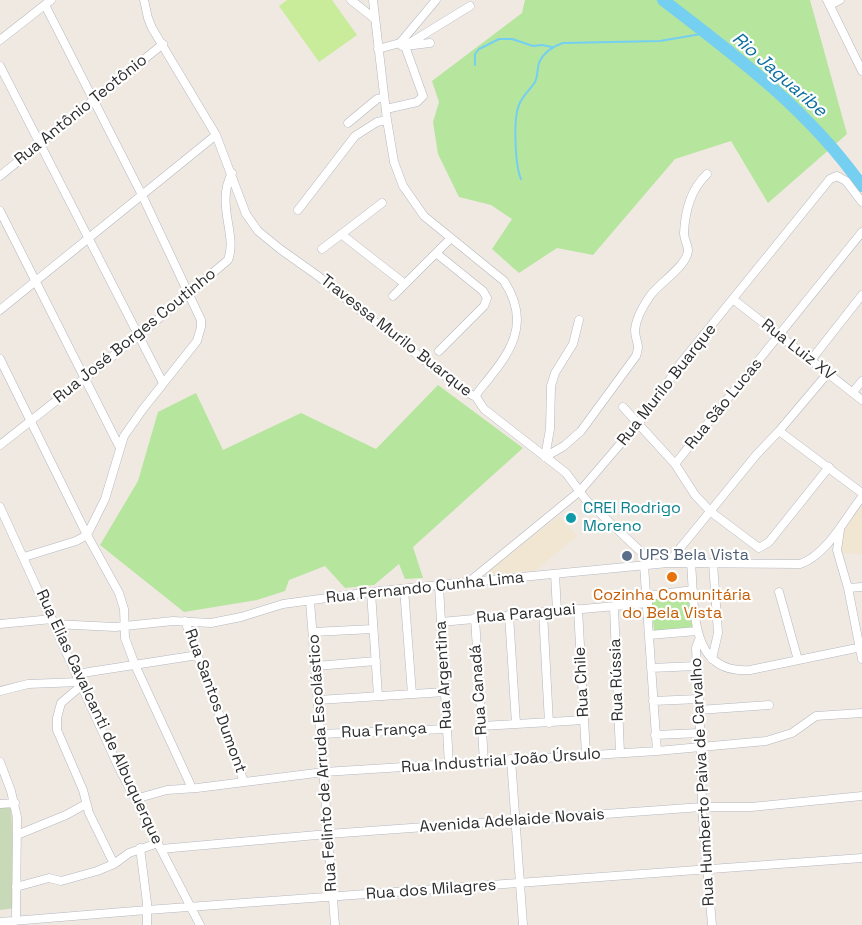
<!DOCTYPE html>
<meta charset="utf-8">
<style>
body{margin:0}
canvas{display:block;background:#efe9e1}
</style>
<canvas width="862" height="925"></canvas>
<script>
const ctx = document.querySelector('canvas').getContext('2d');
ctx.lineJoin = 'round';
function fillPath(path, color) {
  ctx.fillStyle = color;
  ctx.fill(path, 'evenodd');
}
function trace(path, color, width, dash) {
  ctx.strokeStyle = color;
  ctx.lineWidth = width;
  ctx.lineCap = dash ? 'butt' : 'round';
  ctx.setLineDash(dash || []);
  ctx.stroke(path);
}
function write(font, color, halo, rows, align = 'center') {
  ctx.font = font + ' "Space Grotesk",sans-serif';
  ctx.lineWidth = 4.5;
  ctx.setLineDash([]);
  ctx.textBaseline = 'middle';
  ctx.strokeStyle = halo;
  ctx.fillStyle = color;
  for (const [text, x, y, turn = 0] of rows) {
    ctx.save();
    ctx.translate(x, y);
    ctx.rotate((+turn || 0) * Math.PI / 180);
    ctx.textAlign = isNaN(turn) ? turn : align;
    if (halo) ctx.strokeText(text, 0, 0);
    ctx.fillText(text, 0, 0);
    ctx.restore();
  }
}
fillPath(new Path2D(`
 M862 496V554L838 553 840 526Z
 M559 516 577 536 535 571 490 575 489 570Z`), '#f0e6d1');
fillPath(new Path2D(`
 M525 0H810L847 134 768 203 731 141 675 159 593 255 557 248 519 273 492 249 512 219 491 205 459 197 438 154 433 122 439 102 432 81 522 13Z
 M438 385 523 448 413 547 423 578 405 579 399 564 374 585 345 588 325 566 289 580 285 591 257 600 184 612 100 545 138 481 158 412 196 393 223 450 301 413 376 449Z
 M691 594 693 628 654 631 651 598Z`), '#b6e59e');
fillPath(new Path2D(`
 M0 807H11L16 908 0 910Z`), '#c8d9b8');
fillPath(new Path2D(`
 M287 0H332L357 35 319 62 279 6Z`), '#c9ec9a');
trace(new Path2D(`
 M475 65V54L479 49 499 39H512L533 46 542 45 552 47
 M521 179C515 165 513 119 519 105 522 96 530 90 535 82 538 76 537 69 539 63 543 53 553 46 563 43L660 41 707 33`), '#75cff0', 2);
trace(new Path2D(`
 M663 0C735 55 810 111 862 186`), '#75cff0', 12);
const minor = new Path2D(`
 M144 0 148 18 152 28 216 135 246 214 258 231 280 249 318 276 371 319 466 392 476 397 484 409 566 473 586 500 654 564
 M351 0 375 19
 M373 0 387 120 394 162 403 186 424 216 504 281C534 327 507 356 478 392L476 397
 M827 0 862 71
 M830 5 840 0
 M0 40 51 0
 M400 43 402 46H405L470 6
 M378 49 400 43 436 0
 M0 66 163 383
 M386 109 417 102 423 96 405 46 430 43
 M348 123 377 99 384 97
 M0 176 163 44
 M298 210 355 136 377 122 387 120
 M0 211 120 448
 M341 234 405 284
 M322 249 382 203
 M436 253 483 291 487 298 484 306 439 351
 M393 296 451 238
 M734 300 862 400
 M0 310 216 135
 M0 359 87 535 119 593 124 609 125 638 135 665 192 788
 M811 360 862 295
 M853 392 862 381
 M623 407 675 464 695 495 711 512 759 548 769 542 829 467
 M779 431 862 493
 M0 445 138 336 228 260C238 235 215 204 232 173
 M545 457 564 446 581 431 636 356C641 343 635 342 635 330 636 318 643 306 650 296 659 283 686 267 688 251 688 245 684 239 684 233 685 211 691 189 707 174
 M545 457 550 429 551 386 555 373 573 344 579 320
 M675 464 862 232
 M0 507 119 768 200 925
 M840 530 837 550 848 588 862 659
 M24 557 76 541 87 535 105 499 124 436 143 409 197 341 201 327V320L142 195 45 5
 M668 563 757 454 779 431 828 373
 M691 563C695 606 688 675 750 670L862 647
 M644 565 657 751
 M555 574 557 611
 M470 581 580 491 651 408 680 364 830 179 837 176 846 181 862 202
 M439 586 449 765
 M848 588 862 587
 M404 589 412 694
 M371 592 378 696
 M779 592 798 660
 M647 596 693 590
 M310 601 335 925
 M614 607 620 753
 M578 609 586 755
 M543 612 549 723
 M509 615 516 724
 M475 618 484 762
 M185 621 244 782
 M441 622 648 603
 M0 624 52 619
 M54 624 115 627 173 621 211 623 241 617 283 604 371 592 469 582 668 563 800 564C827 555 845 518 862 497
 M313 632 373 629
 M649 635 697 631
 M699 640 696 648 701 747 702 807 712 925
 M712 659 718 633 713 563
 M316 666 376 661
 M651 668 696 666
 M76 674 198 655
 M81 686 61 703 57 718V730L83 790 89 813 114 864
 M0 691 28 684 79 682
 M318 700 445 692
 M653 701 699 699
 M699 710 769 705
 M482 726 584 720
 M320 734 447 729
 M655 735 700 733
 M511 759 523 925
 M0 762 11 791 17 817 16 921
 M135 799 167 790 197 788 324 772 657 751 766 741 792 733 816 716 862 713
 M0 804 15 803
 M17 835 66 815 86 804
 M140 848 147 903V925
 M161 849 328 834 702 807H751L862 796
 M16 887 49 878 61 881 97 871 114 864 129 853 158 843
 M0 922 147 910 862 858`);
trace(minor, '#b4b7c1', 9);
trace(minor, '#fff', 8);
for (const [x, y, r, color] of [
 [571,518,6,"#0f9aa8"],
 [627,556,6,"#5c6f8a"],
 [672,577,6,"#e8710a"]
]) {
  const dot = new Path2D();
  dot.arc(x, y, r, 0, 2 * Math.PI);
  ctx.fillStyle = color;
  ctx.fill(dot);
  trace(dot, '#fff', 2);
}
write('16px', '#2e2e2e', '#fff', [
 ["Rua Antônio Teotônio",81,110,-39],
 ["Rua José Borges Coutinho",135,336,-39],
 ["Travessa Murilo Buarque",396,336,38],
 ["Rua Luiz XV",798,350,38],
 ["Rua Murilo Buarque",667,385,-52],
 ["Rua São Lucas",724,404,-51],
 ["Rua Fernando Cunha Lima",425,588,-6],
 ["Rua Paraguai",526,614,-5],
 ["Rua Argentina",444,675,-93],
 ["Rua Rússia",617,680,-92],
 ["Rua Chile",582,682,-93],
 ["Rua Canadá",479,690,-94],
 ["Rua Santos Dumont",215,701,70],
 ["Rua Elias Cavalcanti de Albuquerque",99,717,65],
 ["Rua França",384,731,-3],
 ["Rua Industrial João Úrsulo",501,761,-4],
 ["Rua Felinto de Arruda Escolástico",323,763,-94],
 ["Rua Humberto Paiva de Carvalho",703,782,-93],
 ["Avenida Adelaide Novais",512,821,-4],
 ["Rua dos Milagres",431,890,-4]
]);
write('16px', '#0d838f', '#fff', [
 ["CREI Rodrigo",583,509],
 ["Moreno",583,527]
], 'left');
write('16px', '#4e5e75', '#fff', [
 ["UPS Bela Vista",639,556]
], 'left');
write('16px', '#c56008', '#fff', [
 ["Cozinha Comunitária",672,596],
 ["do Bela Vista",672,614]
]);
write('italic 18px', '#0d6fa3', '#fff', [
 ["Rio Jaguaribe",779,75,41]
]);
</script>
